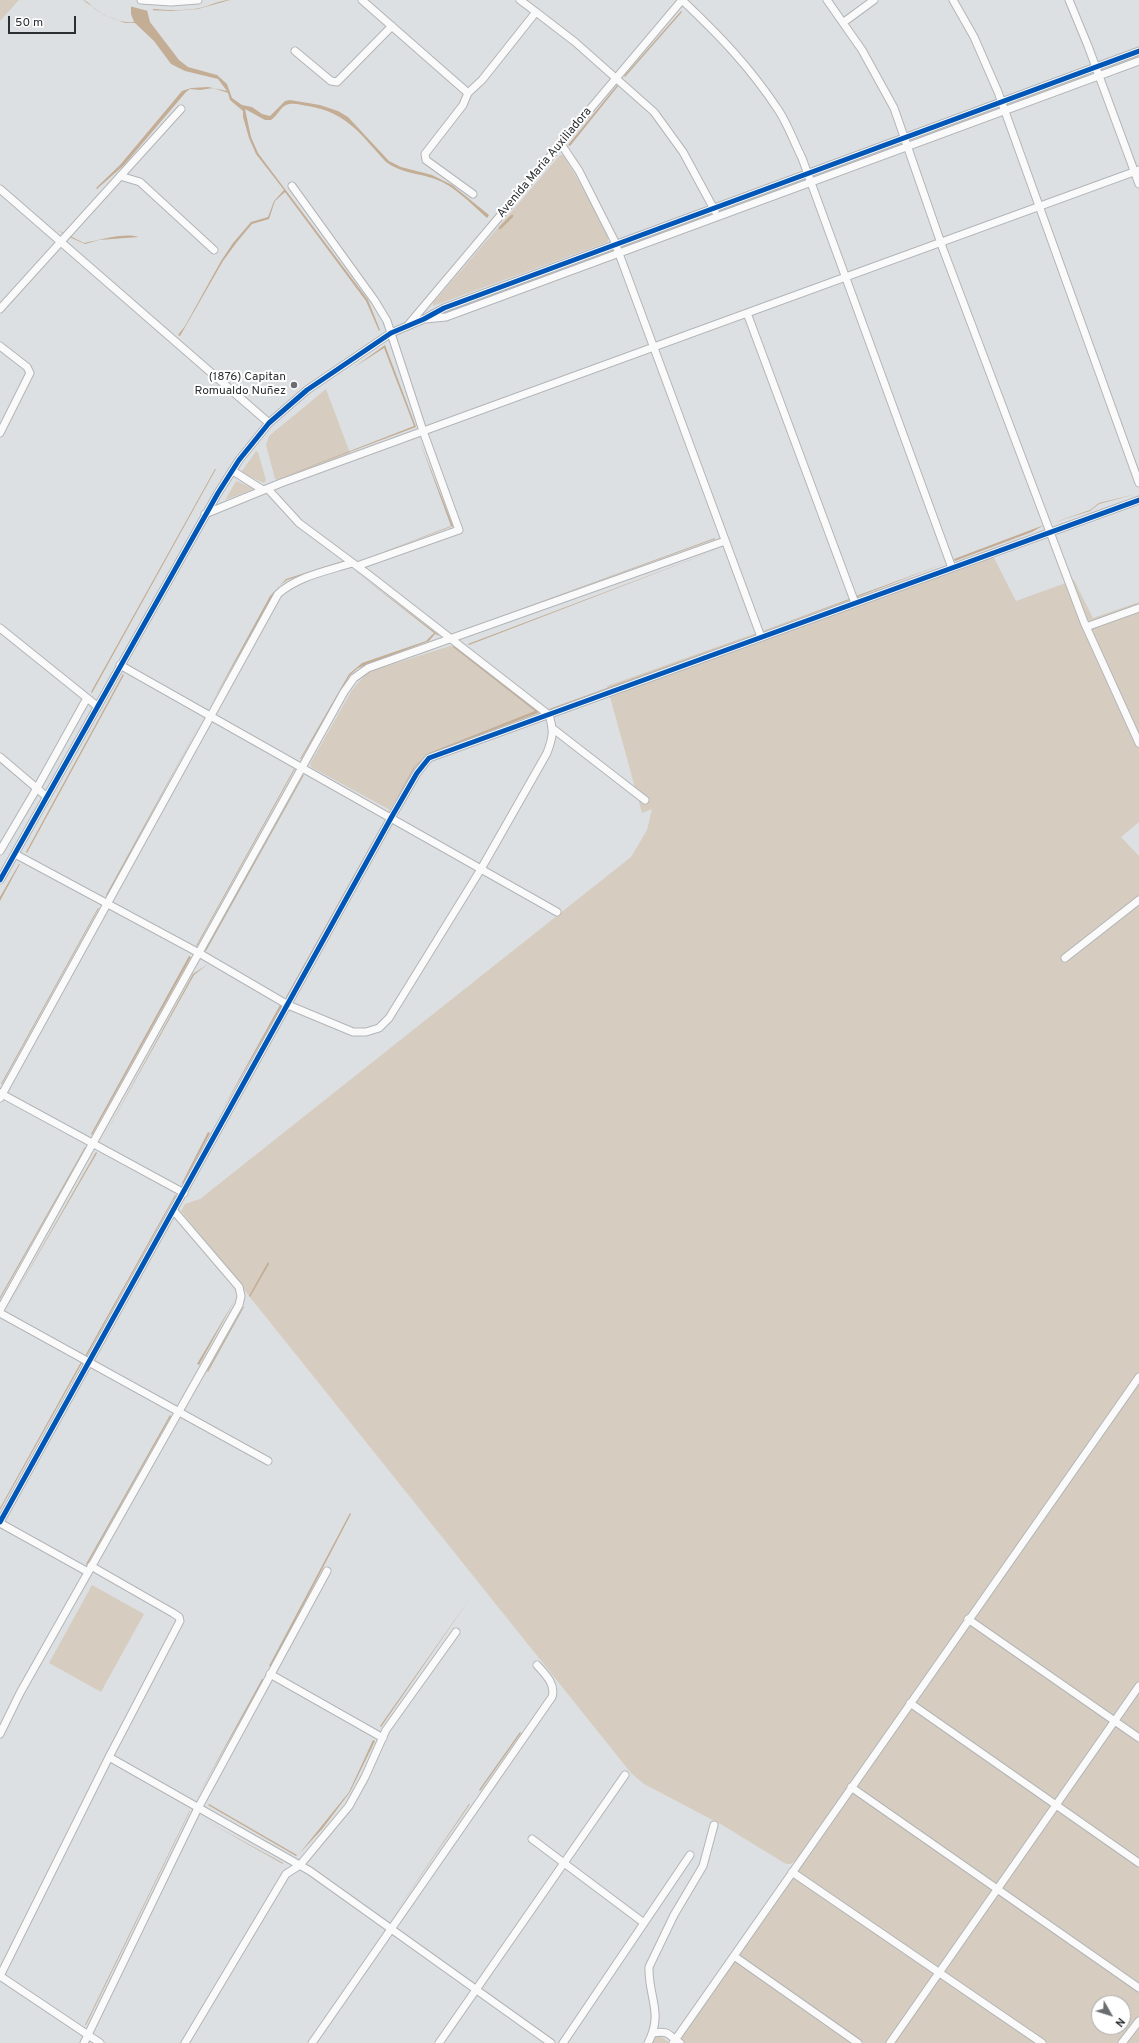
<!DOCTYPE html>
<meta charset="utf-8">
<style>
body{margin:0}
#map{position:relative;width:1139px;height:2043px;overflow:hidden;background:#dde0e3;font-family:Overpass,sans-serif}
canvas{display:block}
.north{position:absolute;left:1091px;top:1995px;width:40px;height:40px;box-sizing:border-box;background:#fff;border:1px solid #abacad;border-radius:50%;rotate:129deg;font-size:11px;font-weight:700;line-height:16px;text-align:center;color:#2c2f31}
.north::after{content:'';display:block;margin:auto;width:14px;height:18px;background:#6a6d6f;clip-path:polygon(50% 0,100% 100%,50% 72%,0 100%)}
.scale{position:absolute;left:8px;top:16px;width:68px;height:18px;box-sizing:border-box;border:2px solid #2c2f31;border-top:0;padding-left:5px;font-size:12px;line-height:14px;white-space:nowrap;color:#2c2f31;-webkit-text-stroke:3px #fff;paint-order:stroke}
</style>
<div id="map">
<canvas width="1139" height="2043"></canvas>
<div class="north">N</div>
<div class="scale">50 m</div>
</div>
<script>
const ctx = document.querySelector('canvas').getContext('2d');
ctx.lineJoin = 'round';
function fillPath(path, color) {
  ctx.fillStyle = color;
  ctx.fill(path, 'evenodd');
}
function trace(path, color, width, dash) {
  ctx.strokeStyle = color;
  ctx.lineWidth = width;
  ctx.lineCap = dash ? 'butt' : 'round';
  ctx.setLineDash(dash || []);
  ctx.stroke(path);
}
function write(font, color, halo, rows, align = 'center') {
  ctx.font = font + ' Overpass,sans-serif';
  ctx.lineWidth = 4;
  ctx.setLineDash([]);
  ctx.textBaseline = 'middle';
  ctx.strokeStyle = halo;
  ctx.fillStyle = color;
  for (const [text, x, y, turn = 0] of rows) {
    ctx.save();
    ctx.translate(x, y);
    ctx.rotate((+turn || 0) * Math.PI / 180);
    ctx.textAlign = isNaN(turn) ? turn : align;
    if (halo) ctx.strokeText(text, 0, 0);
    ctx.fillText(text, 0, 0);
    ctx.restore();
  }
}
fillPath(new Path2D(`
 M0 0H19L0 21Z
 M1139 54V57L1107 68V65Z
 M1088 74 1087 76 1007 105V103Z
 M990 109 991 112 921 138 919 136Z
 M890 146V150L820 176 818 174Z
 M560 155H563C580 181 594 209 608 237V242L433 306V303Z
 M798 180 799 184 723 211V208Z
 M707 215V218L627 246V244Z
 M609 250 611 252 440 317 438 314Z
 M326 389 350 453 278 480 275 479 266 445 269 436Z
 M256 451 258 452 266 480 264 483 244 474 242 471Z
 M237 481 254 489 225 500 235 483Z
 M990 550 1016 601 1074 580 1093 618 1139 602V822L1121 837 1139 856V1375L798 1858 791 1864H786L724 1826 644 1784 631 1773 181 1211 185 1204 200 1199 631 857 647 830 652 809 642 813 607 686Z
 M453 645 537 710V713L429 754 415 768 390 810 311 767 310 764 352 690 366 674 374 670Z
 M1139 1381V2043H652L657 2034 669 2042ZM1099 2003H1123V2027H1099Z
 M92 1585 144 1614 101 1692 49 1663Z`), '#d6ccc0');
fillPath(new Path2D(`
 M83 0C88 1 91 6 95 9 104 16 122 24 134 22L131 14V5C153 10 177 12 200 8 209 6 220 0 230 0L198 9 172 11 147 10 150 22 179 60 188 67 217 75 227 84 232 98 242 105 252 107 262 114 270 116 285 101 290 100 320 105 338 111 348 117 389 161 401 167 432 175 452 185 489 215 487 218C471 204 455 186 435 179 418 173 401 173 386 162 360 134 348 113 308 106 301 105 293 102 286 105 280 108 277 116 271 120H265L245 109 251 137 258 153 368 300 380 330 379 331 366 301 285 192 275 201 269 219 252 224 237 242 223 261 180 336 178 335 185 326 221 261 233 243 251 222 268 217 274 201 284 190 256 154 249 138 243 117V111L230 100 228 93 213 88 200 90 190 89 186 92 124 165 97 189 96 188 120 165 182 91 191 88 208 87 227 91 218 79 185 71 171 64 154 41 135 23H125L104 15Z
 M681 11 682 12 625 77 624 76Z
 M618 84 619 85 570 146 568 145Z
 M58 230 84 243C98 240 126 232 139 237L99 240 85 244 67 236Z
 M385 345 416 427 278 479 414 426 384 348 353 368Z
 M419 439 453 526 360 561 451 526Z
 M215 469H216L92 693 91 692Z
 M1136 494 1099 504 1090 511 1052 523 1090 510 1099 503Z
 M1044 525 1032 532 955 561 954 559Z
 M715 538V539L455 633Z
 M719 549 469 645 468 644Z
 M343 561 344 562 287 580 278 587 210 706 270 596 286 579Z
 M946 563 857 597 856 596Z
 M350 567 440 636 435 634 429 641 358 668 350 675 301 759H300L349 674 362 663 426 641 434 633Z
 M849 599V600L763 631Z
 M753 635 550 710 549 709Z
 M454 646 538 711V713L429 754 415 767 390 810 414 767 429 753 535 711 453 647Z
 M123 674 124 675 27 853 26 852Z
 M203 718 107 896 106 895Z
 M294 769H295L197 946H196Z
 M303 775H304L206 951 205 950Z
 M384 821 287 998 286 997Z
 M19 864H20L0 901V897Z
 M98 908H99L2 1084H1Z
 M189 956 191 957 92 1135 91 1134Z
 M208 964 194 975 101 1142 193 974Z
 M280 1005 282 1006 221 1112Z
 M208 1132 210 1133 183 1184 182 1183Z
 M85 1147H86L0 1299V1297Z
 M96 1152 97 1153 6 1310Z
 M175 1195H176L86 1357 85 1356Z
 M268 1262 269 1264 250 1297 249 1296Z
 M236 1298 199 1365 197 1364Z
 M243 1307H244L208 1372 207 1371Z
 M81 1362 82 1363 0 1510V1508Z
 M170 1415 171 1416 87 1565 86 1564Z
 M350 1513 351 1514 271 1667 269 1666Z
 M473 1594 381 1727 380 1726Z
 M262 1679H264L196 1799Z
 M520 1732 521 1733 480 1791 479 1790Z
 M373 1740 375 1741 350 1792 323 1828 299 1854 349 1792Z
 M209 1804 297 1855 296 1856 208 1805Z
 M469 1804H470L391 1919Z
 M190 1810V1811L86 2025H85Z
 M203 1819 283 1863V1864Z`), '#c3ad95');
fillPath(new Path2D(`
 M131 3 154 7 152 12 129 6Z`), '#dde0e3');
trace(new Path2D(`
 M500 228 512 216`), '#c3ad95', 2.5);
const street = new Path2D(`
 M141 0 171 2 198 0
 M362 0 468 93 482 80 536 12 575 42 654 112 683 152 715 211
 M520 0 536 12
 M682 0C720 36 750 67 779 111 788 125 794 142 802 158L952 568
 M827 0 862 50 894 108 943 249 1084 622 1139 743
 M953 0 974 37 998 92 1139 483
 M1069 0 1088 46 1139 184
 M844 22 874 0
 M295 51 331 81 337 82 392 26
 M468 93 463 105 425 154 426 160 473 194
 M561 144 579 171 614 240 761 637
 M120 176 140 182 214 250
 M292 186 375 301 387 321 423 431 459 530 357 566
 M0 189 269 423
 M0 309 181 109
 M747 313 855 603
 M425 319 446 317 1139 61
 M409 324 682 0
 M0 346 27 367 30 373 0 433
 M233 471 263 490
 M205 514 281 483 1139 170
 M1086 627 1139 608
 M0 628 97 706
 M120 665 557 912
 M552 728 645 800
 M0 757 47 797
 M0 851 37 788 87 698
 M15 854 199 953 288 1005 353 1032H366L379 1028 389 1018 481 869 547 753C553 737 554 731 549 715L369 575 299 523 268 489
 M0 880 218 493 239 460 269 423 307 390 391 333 424 319 444 308 1139 51
 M1065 958 1139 900
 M0 1093 184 1193
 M0 1098 278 594C298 576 327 571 352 563
 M0 1310 344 692 354 678 368 668 725 541
 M0 1313 268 1461
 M0 1522 391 818 417 773 429 758 1139 500
 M0 1523 88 1572
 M968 1619 1139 1738
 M270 1674 383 1738
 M910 1703 1139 1863
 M0 1734 20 1693 239 1305 241 1296 239 1287 174 1211
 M109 1757 310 1871 551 2043
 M851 1787 1139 1988
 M532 1839 644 1923
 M792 1872 1042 2043
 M734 1956 858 2043
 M0 1976 109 1757 180 1621 179 1617 173 1613 91 1566
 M0 1976 100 2043
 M653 2033C669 2030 668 2035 680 2043
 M84 2043 197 1810 327 1571
 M185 2043 286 1874 300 1865 349 1806 365 1777 386 1730 456 1632
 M312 2043 552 1697C556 1684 545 1674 537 1665
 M439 2043 625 1775
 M563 2043 690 1855
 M648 2043C664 2013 648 1997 649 1967L674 1915 703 1866 714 1825
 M673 2043 1139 1377
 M890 2043 1139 1686
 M1122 2043 1139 2021`);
trace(street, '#b2b5b7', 9);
trace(street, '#fafafb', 7);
trace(new Path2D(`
 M0 880 218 493 239 460 269 423 307 390 391 333 424 319 444 308 1139 51
 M0 1522 391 818 417 773 429 758 1139 500`), '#0057b8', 5);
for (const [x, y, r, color] of [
 [294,385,4,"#6a6d6f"]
]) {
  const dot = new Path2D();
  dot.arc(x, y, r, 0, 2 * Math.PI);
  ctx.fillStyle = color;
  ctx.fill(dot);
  trace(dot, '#fff', 1.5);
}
write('12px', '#2c2f31', '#fff', [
 ["Avenida Maria Auxiliadora",545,163,-50]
]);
write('12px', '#2c2f31', '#fff', [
 ["(1876) Capitan",286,378],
 ["Romualdo Nuñez",286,392]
], 'right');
</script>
